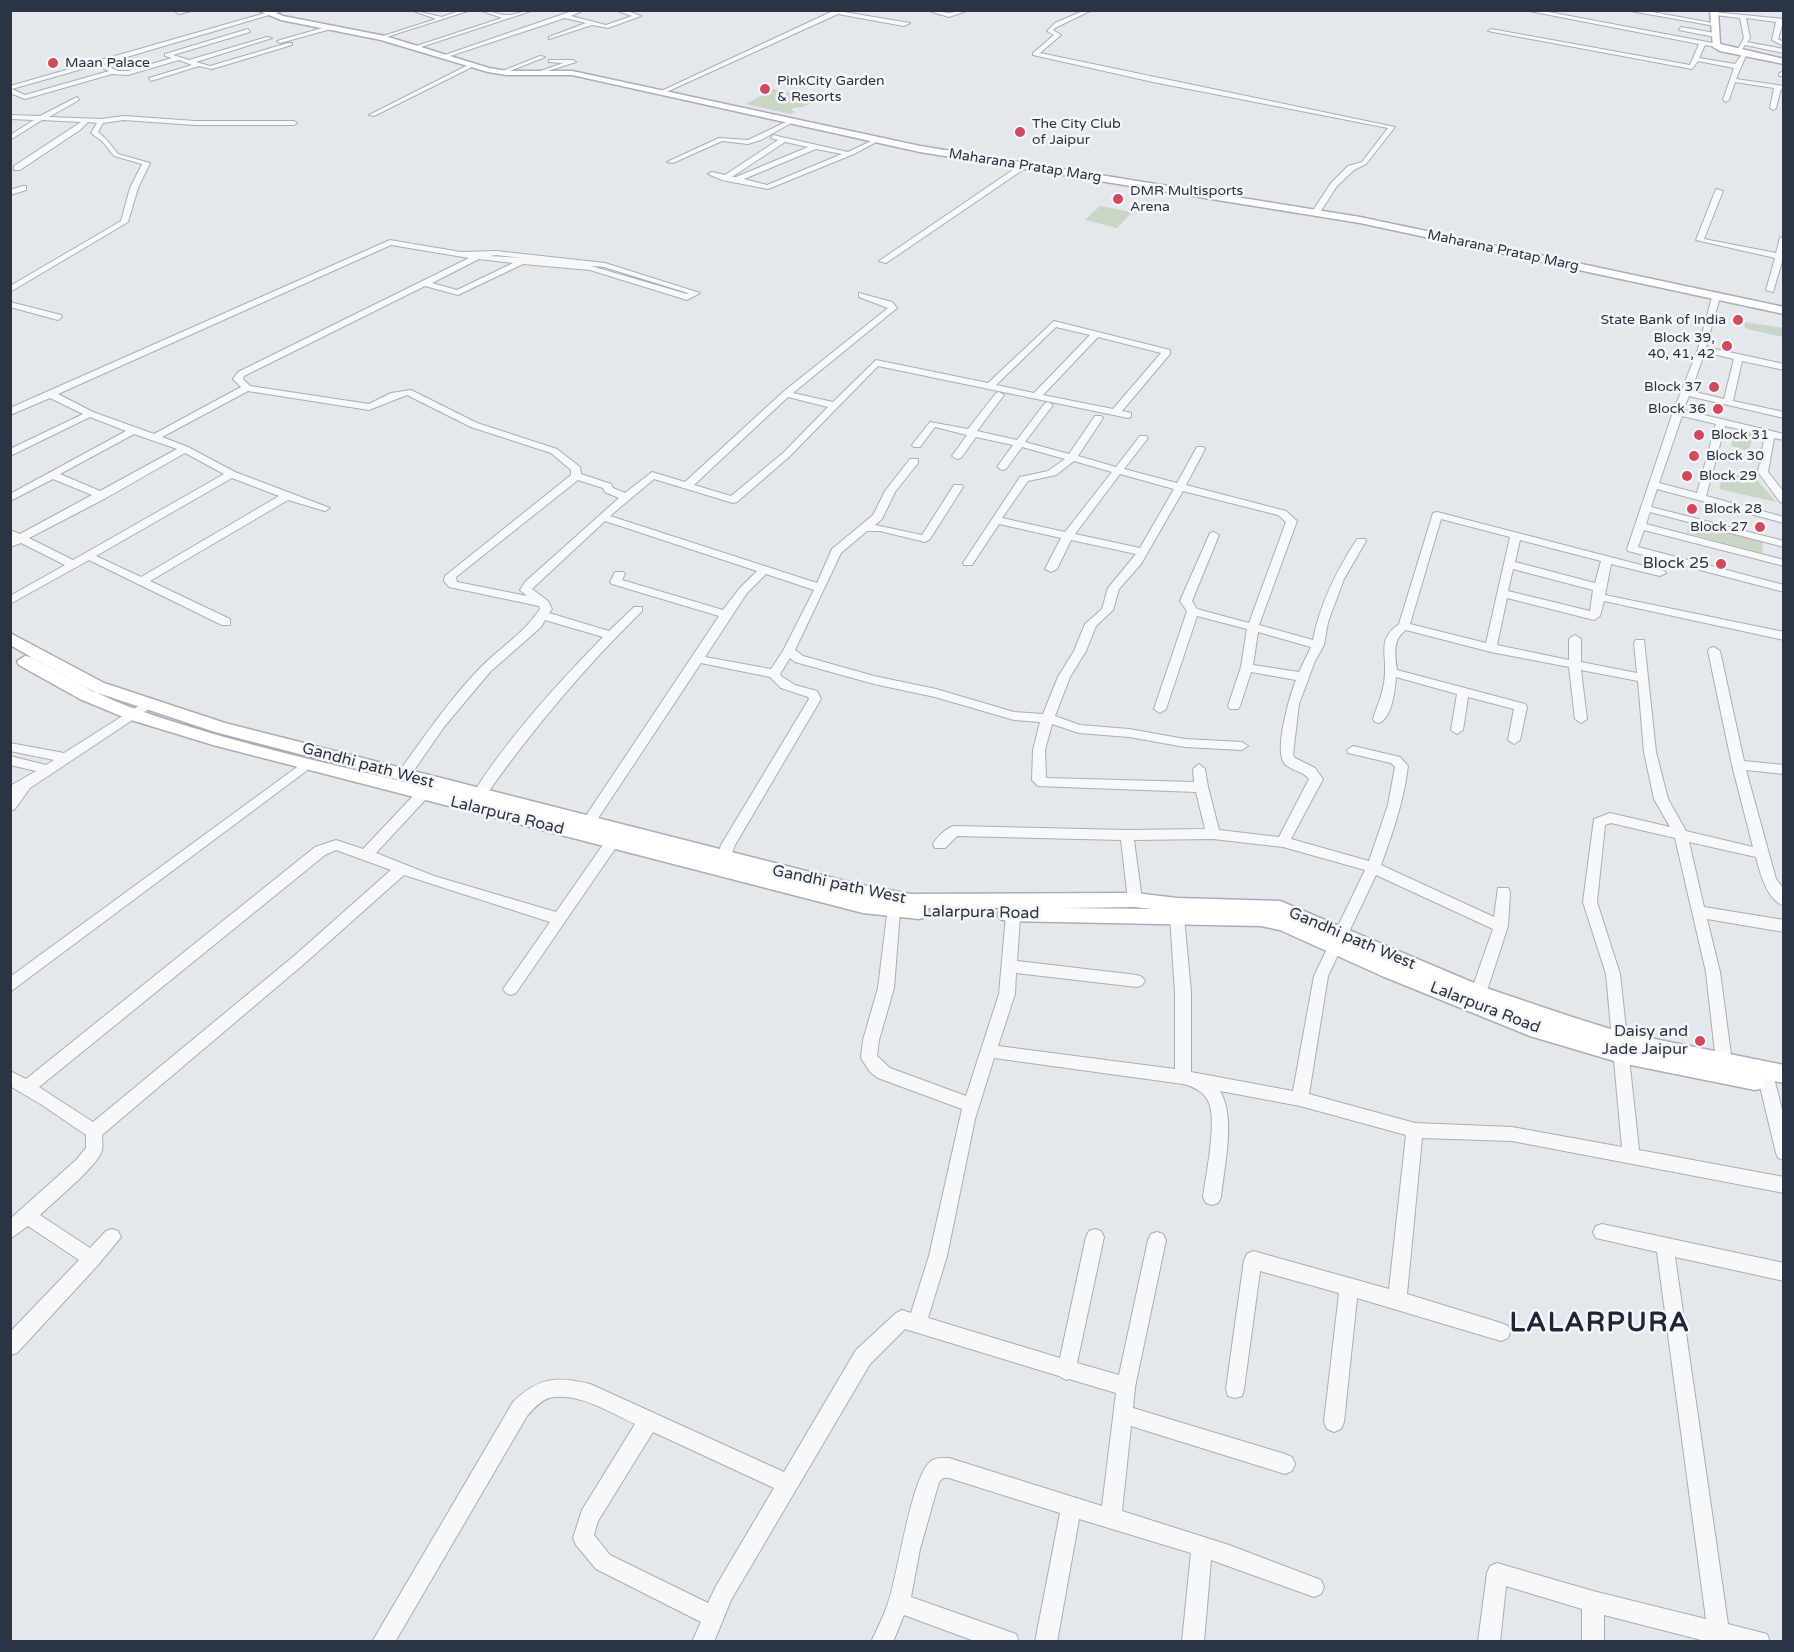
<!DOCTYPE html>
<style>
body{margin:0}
#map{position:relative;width:1794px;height:1652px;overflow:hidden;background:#e4e7ec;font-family:"Varela Round",sans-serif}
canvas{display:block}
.frame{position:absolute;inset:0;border:12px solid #2b3445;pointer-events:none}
</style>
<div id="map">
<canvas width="1794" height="1652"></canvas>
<div class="frame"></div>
</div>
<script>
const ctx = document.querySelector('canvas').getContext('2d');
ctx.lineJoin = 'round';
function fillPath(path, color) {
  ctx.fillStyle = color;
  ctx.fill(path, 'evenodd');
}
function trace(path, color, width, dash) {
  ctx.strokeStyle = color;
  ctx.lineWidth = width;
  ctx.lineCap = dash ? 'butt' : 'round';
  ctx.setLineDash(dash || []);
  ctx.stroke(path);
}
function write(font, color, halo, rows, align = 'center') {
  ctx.font = font + ' "Varela Round",sans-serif';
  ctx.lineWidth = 5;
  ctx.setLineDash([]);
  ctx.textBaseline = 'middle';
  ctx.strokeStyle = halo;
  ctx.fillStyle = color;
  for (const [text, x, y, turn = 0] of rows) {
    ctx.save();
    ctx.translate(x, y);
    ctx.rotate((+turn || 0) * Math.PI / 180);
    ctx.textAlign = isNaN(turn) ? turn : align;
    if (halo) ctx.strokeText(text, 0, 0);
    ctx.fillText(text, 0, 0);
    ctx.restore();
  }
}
fillPath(new Path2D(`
 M773 89 818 99 803 107 793 108 791 110 795 112 790 114 746 104Z
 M1100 206 1132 212 1117 228 1085 220Z
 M1745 322 1783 328V337L1747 329 1744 326Z
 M1736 428 1754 433 1749 451 1731 446Z
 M1724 472 1757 480 1776 502 1719 489Z
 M1689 523 1763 542 1762 553 1687 533Z`), '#c9d6c5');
const street = new Path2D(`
 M178 10H195L179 14 176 12Z
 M276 10H286L103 64 118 71H128L172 58 165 56V54L248 29 250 32 173 55 189 60 267 37 272 38 196 62 210 66 288 43H292V45L212 69 199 66 151 81 149 78 192 65 179 60 128 75 112 74 25 99 10 93V86ZM96 65 109 71 25 95 12 89Z
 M411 10 442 17 462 10H471L380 39V37L436 19Z
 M480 10C489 10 500 16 510 15 518 14 525 10 534 10L415 49 410 48 502 18Z
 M575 10H584L571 16 606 25 632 16 615 10H625L641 16 608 28 592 25 549 39V37L586 23 565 18 444 58 439 57Z
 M845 10 844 12 910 23 904 26 838 14 662 94 657 93 833 11Z
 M926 10 949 13 969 10 949 17Z
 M1085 10H1092L1055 28 1053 30 1061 35 1040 53 1395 127 1366 164 1354 170 1337 186 1319 214H1313L1312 212 1331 183 1348 166 1362 162 1388 128 1153 82 1033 55V53L1054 35 1047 31 1055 23Z
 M1524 10H1538L1718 44 1716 47 1705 45 1699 58 1735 64 1743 53H1747L1736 79 1784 86V90L1781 89 1776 108 1773 110 1770 108 1774 88 1735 82 1729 100 1726 102 1723 100 1734 68 1698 61 1692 69 1488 31 1491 29 1690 65 1699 44Z
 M1625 10H1641L1718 24 1715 26Z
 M1713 12 1784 19 1778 39 1784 42V46L1772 40 1776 22 1746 18 1750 38 1747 42 1784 49V53L1745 45 1741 51H1737L1744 38 1740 18 1715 15Z
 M329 26 331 29 280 43 277 41Z
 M1681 27 1715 33 1718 35 1715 37 1679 30Z
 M540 56 545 57 505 73 500 72Z
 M549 60H573L576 62 538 74V72L563 63 549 62Z
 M470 64 472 67 374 116 369 115Z
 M1784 70V76H1779V74Z
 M77 97 79 100 49 117 101 119 124 116 195 121H294L297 123 294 125H195L124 120 103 123 98 132 106 139 118 154 150 163 138 188 128 222 10 292V286L121 221 130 188 142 164 114 156 102 141 91 133 97 123 88 122 80 130 20 170H14V166L81 122 42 120 10 140V135L34 120 10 119V115L40 116Z
 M790 120 795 121 761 140 748 144 722 141 673 163 667 162 719 138 748 140Z
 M773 135 848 152 875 139 880 140 854 154 768 189 722 180 708 174 712 172 725 175 778 140 771 138ZM785 142 808 147 736 177H732ZM816 149 842 154 767 185 744 179Z
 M1020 165 1027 167 886 263 879 261Z
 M23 186H26V190L10 195V190Z
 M1716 189 1723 191 1704 239 1776 253 1780 238 1784 236V255L1773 292 1766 290 1775 258 1696 240Z
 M390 240 461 252 496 251 605 263 700 293 687 300 590 270 523 264 458 295 425 286 244 376 243 379 250 386 369 404 391 393 411 390 477 423 557 449 580 467 581 474 611 484 613 488 625 493 652 472 685 482 783 392 888 308 859 297V293L892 302 897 308 793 393 833 402 876 360 988 383 1054 321 1170 350V354L1122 411 1131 413V417L1128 418 878 366 789 457 737 502 733 503 654 479 610 516 817 583 832 549 873 515 885 491 910 459H918V463L895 492 882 519 875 525 922 535 954 485H962L963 487 930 539 925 542 880 531H867L841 553 795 650 803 656 874 676 936 689 1014 712 1043 714 1058 677 1074 651 1085 624 1102 609 1108 588 1136 554 1071 540 1057 569 1051 572 1045 569 1061 538 999 524 972 565H964L963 563 1020 477 1048 471 1065 459 1022 447 1006 469 1002 470 997 467 1013 445 976 437 961 458 957 459 952 456 967 435 935 427 920 447H914L912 445 930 422 968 429 996 393 999 392 1004 395 977 431 1017 440 1045 403 1048 402 1053 405 1025 442 1069 454 1095 416H1101L1103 418 1078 456 1116 467 1140 436H1146L1148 438 1124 469 1177 483 1197 447H1203L1205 449 1186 485 1286 511 1297 521 1259 625 1313 640C1320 603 1337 570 1357 539H1365L1366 541 1344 579 1328 622 1324 645 1315 661 1299 704 1293 755 1295 758 1315 768 1323 779 1291 839 1369 861 1388 805 1395 767 1391 763 1348 753 1347 750 1353 746 1400 757 1408 766C1404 800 1393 832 1381 865L1494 917 1498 888H1508L1510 892 1508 926 1483 1003 1480 1007 1475 1009 1470 1007 1467 1003 1493 929 1376 875 1328 976 1309 1094 1415 1123 1512 1127 1622 1147 1606 974 1583 902 1594 819 1610 813 1670 827 1654 799 1644 752 1638 681 1581 670 1587 719 1581 723 1575 719 1569 667 1491 652 1406 630C1392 640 1395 654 1397 670L1525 704 1527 707 1520 740 1514 744 1508 740 1514 709 1468 697 1463 730 1457 734 1451 730 1457 694 1396 677C1395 690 1392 718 1379 723L1375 722 1373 719C1378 704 1385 688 1385 672 1386 650 1378 639 1399 624L1433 513 1437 512 1664 571 1666 573 1660 576 1611 564 1605 595 1784 632V640L1604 601 1600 616 1594 620 1507 598 1497 645 1569 660V639L1575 635 1581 639V662L1637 673 1634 643 1636 640H1644L1656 752 1668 799 1686 831 1753 847 1732 765 1708 651 1710 648 1714 647 1720 651 1744 761 1784 765V774L1746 770 1776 879 1784 889V906C1767 900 1760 873 1756 857L1689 842 1704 907 1784 920V932L1707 919 1720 972 1732 1062 1730 1067 1724 1069 1718 1067 1716 1062 1706 972 1675 838 1611 823 1605 825 1597 902 1620 974 1639 1150 1784 1177V1193L1512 1141 1422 1138 1407 1294 1501 1323 1508 1326 1510 1332 1508 1338 1501 1341 1357 1298 1344 1422 1341 1429 1334 1432 1327 1429 1324 1422 1339 1293 1260 1271 1244 1389 1242 1396 1235 1398 1228 1396 1226 1389 1244 1260 1247 1254 1253 1251 1389 1289 1406 1135 1300 1106 1220 1091C1236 1117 1224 1167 1221 1197L1218 1203 1212 1205 1206 1203 1203 1197C1206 1175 1217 1122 1209 1103 1205 1092 1193 1086 1183 1084L994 1058 975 1119 947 1256 928 1318 1060 1358 1086 1237 1089 1231 1095 1229 1101 1231 1104 1237 1077 1363 1119 1375 1148 1240 1151 1234 1157 1232 1163 1234 1166 1240 1135 1387 1133 1408 1285 1454 1292 1457 1295 1464 1292 1471 1285 1474 1131 1426 1122 1511 1229 1545 1321 1580 1324 1587 1321 1594 1314 1597 1211 1560 1204 1642H1182L1191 1553 1079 1519 1057 1642H1035L1060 1513 949 1478H943L939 1482 920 1549 911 1597 1016 1634 1019 1642H977L904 1615 893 1642H871C877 1629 884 1616 888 1603 898 1576 911 1476 931 1461 936 1457 943 1458 949 1458L1102 1506 1116 1393 1069 1379 1066 1380 1059 1376 905 1329 870 1364 731 1600 714 1642H692L701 1622 596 1569 576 1545 573 1538 582 1510 635 1424C611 1413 577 1391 549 1398 540 1401 533 1409 527 1416L395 1642H372L513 1402C539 1377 556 1376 590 1384L784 1472 856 1350 896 1313 902 1310 911 1313 929 1256 962 1109 878 1078 870 1072 861 1058 863 1040 878 988 888 907H898L900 911 894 988 879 1040 877 1056 890 1068 966 1096 999 994 1007 904 1009 900H1019L1021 904 1017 961 1137 975 1142 977 1145 981 1142 985 1137 987 1016 973 1015 994 998 1046 1175 1069V992L1170 917 1172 913H1182L1184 917 1191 992V1072L1293 1091 1314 976 1365 870 1283 847 1213 839 1134 840 1142 900 1140 904H1130L1128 900 1121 840 957 836 945 848H935L933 844C937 837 946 828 954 826L1127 830 1205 829 1196 792 1038 786 1032 780 1033 750 1040 722 1014 720 935 697 874 684 795 662 790 658 780 674 781 676 795 685 817 691 821 699 735 845 726 871H716L714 867 721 845 809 699 808 697 781 688 770 677 701 663 593 826H583L581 823 719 616 612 584 610 582 615 572H623L625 574 622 580 723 610 739 589 757 571 605 521 532 589 548 601 552 609 549 613 609 631 634 607H642V611C583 669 531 731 484 798H474L472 795C506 740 558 683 603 637L545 620 541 627 490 672 444 727 408 779H398L396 776 398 773C424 737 450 699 481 667 501 647 525 632 540 609L539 606 449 587 444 581 445 576 571 475V470L551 453 471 427 407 395 369 410 248 391 162 437 188 447 235 472 330 508 325 511 288 500 150 581 230 619V625H222L89 560 10 604V596L65 565 21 543 10 547 12 538 10 530 20 534 92 495 53 479 10 501V494L126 431 90 417 10 456V449L83 414 50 398 10 415V408ZM391 245 469 258 238 372 233 379 241 387 154 434 93 412 58 394ZM496 255 522 258 490 256ZM479 259 513 263 457 290 432 283ZM591 266 604 267 688 293 687 294ZM1056 327 1090 335 1034 393 996 385ZM1098 337 1161 353 1113 409 1043 395ZM788 397 828 407 783 453 731 496 694 485ZM134 434 177 449 100 491 60 474ZM185 453 224 474 73 560 29 538 106 498ZM1074 461 1112 472 1065 532 1002 518 1028 481 1056 475ZM1120 474 1174 489 1140 548 1075 534ZM232 478 279 496 141 577 96 556ZM578 480 603 488 605 492 619 498 525 582 520 590 527 596 457 582 456 577ZM1183 491 1278 515 1286 522 1249 623 1197 609 1192 601 1219 535 1214 532 1210 533 1180 601 1187 611 1154 709 1160 713 1166 709 1197 616 1247 629 1241 667 1228 706 1230 709H1238L1240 706 1251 672 1296 680C1290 695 1273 752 1285 764 1292 771 1303 771 1309 779L1279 837 1219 830 1208 787 1205 769 1199 764 1193 769 1194 782 1046 778 1045 750 1052 724 1079 733 1129 737 1185 747 1242 750 1248 746 1242 742 1185 739 1129 729 1080 725 1055 716 1070 677 1086 651 1096 626 1113 610 1119 589 1141 564ZM1441 519 1510 537 1486 643 1410 624ZM1520 540 1601 561 1595 583 1515 562ZM1513 569 1593 590 1590 611 1508 591ZM766 574 814 590 783 651 771 669 705 657 747 593ZM1258 632 1311 647 1299 672 1253 665ZM653 1432 774 1488 716 1586 708 1603 610 1555 594 1535 598 1521Z
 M1716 294 1720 297 1706 347 1784 364V370L1742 361 1733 401 1784 412V418L1689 396 1683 410 1784 434V440L1774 438 1768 472 1784 492V503L1780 502 1758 472 1765 435 1725 426 1706 496 1784 517V523L1657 489 1651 507 1784 541V547L1650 512 1646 524 1784 560V566L1644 530 1638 547 1784 585V592L1628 551 1627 549 1673 412 1698 349 1712 297ZM1705 352 1734 359 1724 399 1691 391ZM1682 416 1716 424 1697 493 1659 483Z
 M10 302 61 315 62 317 58 320 10 307Z
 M148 700 154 704 152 707 30 788 15 809 10 811V786L36 771 10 765V756L46 765 54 760 10 751V743L64 753Z
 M308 759 314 763 313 766 10 992V977Z
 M433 778 438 780 440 783 438 786 376 853 434 876 556 912 607 839H617L619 843 516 993 511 995 506 993 503 989 506 985 550 922 404 875 304 964 102 1135C102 1140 103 1145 102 1150 99 1165 53 1202 40 1215L90 1248 106 1231 112 1229 118 1231 121 1237 98 1265 17 1353 10 1355V1332L79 1260 28 1226 10 1239V1219L76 1160 86 1148V1135L42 1105 10 1086V1071L26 1079 315 847 336 840 363 849 428 780ZM336 850 391 870 294 956 93 1122 39 1087 325 855Z
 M1764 1063 1770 1065 1772 1070 1784 1117V1160L1778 1158 1776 1153 1756 1070 1758 1065Z
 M1602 1224 1784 1263V1281L1675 1257 1728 1624 1767 1634 1770 1642H1709L1604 1615V1642H1582V1609L1506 1586 1500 1642H1478L1487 1573 1490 1566 1497 1563 1593 1591 1706 1619 1657 1252 1596 1238 1593 1232 1596 1226Z`);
const secondary = new Path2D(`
 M257 10H268L283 16 385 36 489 68 507 71H572L920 146 1360 217 1784 307V314L1360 223 920 152 572 75H507L488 72 381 40 281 20Z
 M1710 10H1718L1720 44 1784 59V64L1720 51 1713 47Z
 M10 633 104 683 225 723 857 884 911 894 1135 893 1177 898 1280 901 1486 988 1572 1017 1620 1032 1784 1065V1083L1765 1079 1763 1088 1755 1090 1621 1063 1530 1036 1382 976 1280 930 1261 926 1007 921 1000 919 997 914 1003 908H927L929 912 926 917 919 919 863 913 213 745 128 719 80 699 19 665 17 661 25 656 31 657C67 677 102 698 141 711 241 746 347 767 449 793L215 732 92 691 10 645ZM1135 907 1152 909 1062 908Z`);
trace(street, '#a9aeb7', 2);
trace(secondary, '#a9aeb7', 3);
fillPath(street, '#f7f8fa');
fillPath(secondary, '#fff');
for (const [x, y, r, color] of [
 [53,63,6,"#d1495b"],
 [765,89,6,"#d1495b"],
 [1020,132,6,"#d1495b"],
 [1118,199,6,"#d1495b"],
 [1738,320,6,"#d1495b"],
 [1727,346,6,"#d1495b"],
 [1714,387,6,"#d1495b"],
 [1718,409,6,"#d1495b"],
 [1699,435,6,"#d1495b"],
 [1694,456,6,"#d1495b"],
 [1687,476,6,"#d1495b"],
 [1692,509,6,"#d1495b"],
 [1760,527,6,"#d1495b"],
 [1721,564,6,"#d1495b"],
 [1700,1041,6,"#d1495b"]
]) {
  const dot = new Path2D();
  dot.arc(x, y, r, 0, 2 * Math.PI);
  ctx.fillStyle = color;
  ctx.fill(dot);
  trace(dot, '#f4f6f9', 2);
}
write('14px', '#2b3445', '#f4f6f9', [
 ["Maan Palace",65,63],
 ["PinkCity Garden",777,81],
 ["& Resorts",777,97],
 ["The City Club",1032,124],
 ["of Jaipur",1032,140],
 ["DMR Multisports",1130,191],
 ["Arena",1130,207],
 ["State Bank of India",1726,320,"right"],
 ["Block 39,",1715,338,"right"],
 ["40, 41, 42",1715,354,"right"],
 ["Block 37",1702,387,"right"],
 ["Block 36",1706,409,"right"],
 ["Block 31",1711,435],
 ["Block 30",1706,456],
 ["Block 29",1699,476],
 ["Block 28",1704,509],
 ["Block 27",1748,527,"right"]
], 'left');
write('14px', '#2b3445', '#f4f6f9', [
 ["Maharana Pratap Marg",1025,166,9],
 ["Maharana Pratap Marg",1503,251,12]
]);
write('16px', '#2b3445', '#f4f6f9', [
 ["Block 25",1709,564],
 ["Daisy and",1688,1032],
 ["Jade Jaipur",1688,1050]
], 'right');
write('16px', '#2b3445', '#f4f6f9', [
 ["Gandhi path West",368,766,15],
 ["Lalarpura Road",507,816,14],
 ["Gandhi path West",839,885,12],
 ["Lalarpura Road",981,913,1],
 ["Gandhi path West",1352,939,23],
 ["Lalarpura Road",1485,1008,21]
]);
ctx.letterSpacing = '1.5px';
write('bold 27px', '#1d2536', '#f4f6f9', [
 ["LALARPURA",1600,1324]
]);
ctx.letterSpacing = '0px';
</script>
